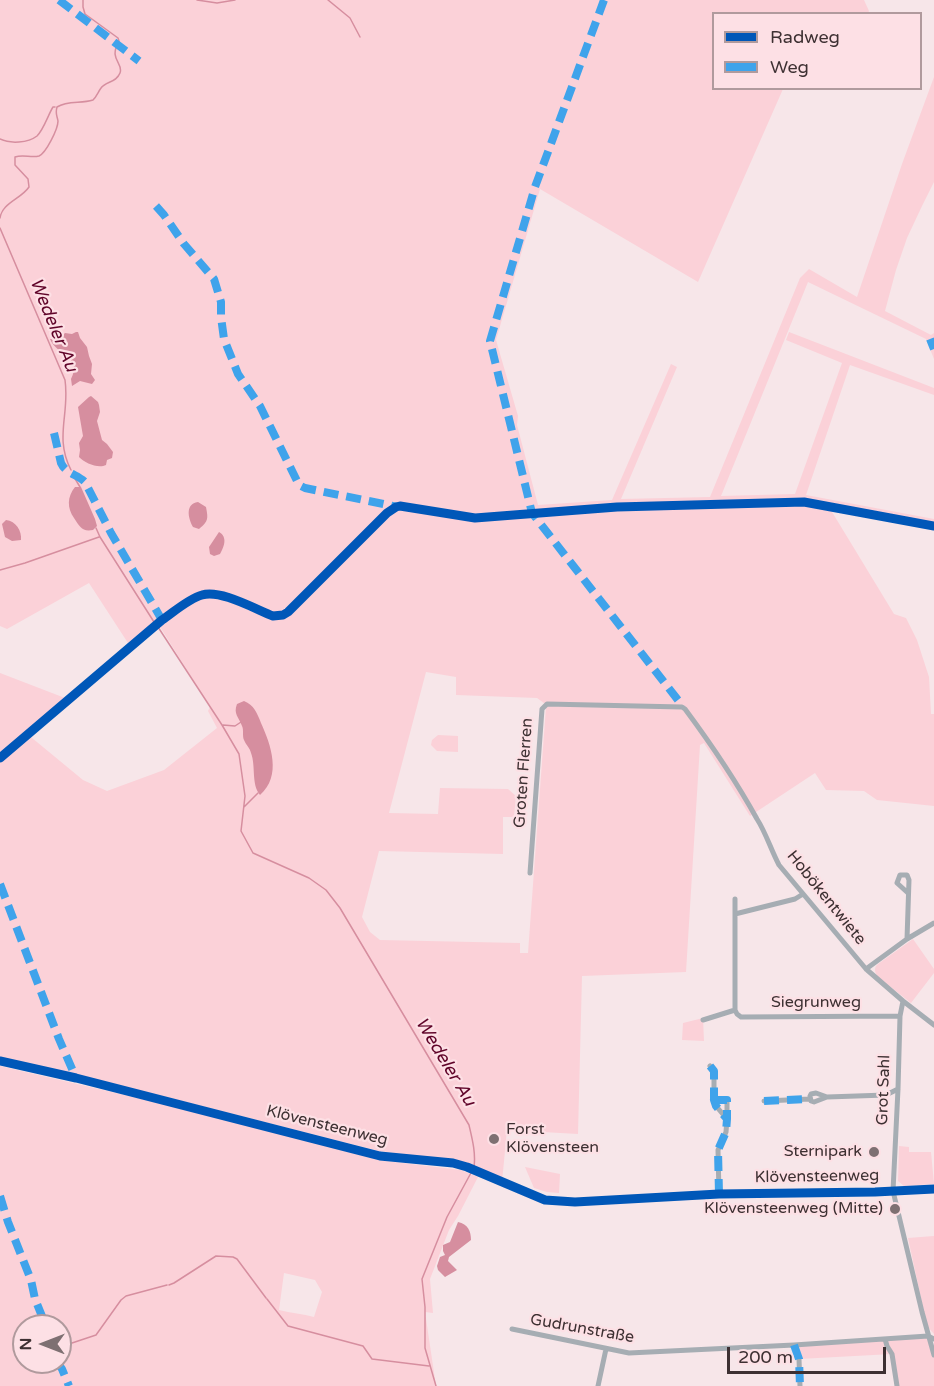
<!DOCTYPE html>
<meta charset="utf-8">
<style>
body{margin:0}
#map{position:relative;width:934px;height:1386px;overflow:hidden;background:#f7e6e9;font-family:"Varela Round",sans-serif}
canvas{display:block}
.legend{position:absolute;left:712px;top:12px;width:210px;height:78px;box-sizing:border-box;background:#fde0e5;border:2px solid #b09a9d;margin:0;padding:8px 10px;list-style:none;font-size:18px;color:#3d3032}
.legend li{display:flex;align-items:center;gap:12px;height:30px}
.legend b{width:30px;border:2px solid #b09a9d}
.north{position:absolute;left:12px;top:1314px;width:60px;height:60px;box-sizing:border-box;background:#fde0e5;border:2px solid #b09a9d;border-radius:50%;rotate:270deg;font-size:16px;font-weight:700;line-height:24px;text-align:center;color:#3d3032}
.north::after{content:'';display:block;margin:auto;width:21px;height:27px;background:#7e7072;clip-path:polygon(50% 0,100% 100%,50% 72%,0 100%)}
.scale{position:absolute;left:727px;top:1347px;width:159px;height:27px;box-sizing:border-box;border:3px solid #3d3032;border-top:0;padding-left:8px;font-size:18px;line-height:21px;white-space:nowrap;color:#3d3032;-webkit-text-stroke:4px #fde0e5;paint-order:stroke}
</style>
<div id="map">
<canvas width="934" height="1386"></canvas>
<ul class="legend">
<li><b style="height:8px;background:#0057b8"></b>Radweg</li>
<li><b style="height:8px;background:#3fa3eb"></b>Weg</li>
</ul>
<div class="north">N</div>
<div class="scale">200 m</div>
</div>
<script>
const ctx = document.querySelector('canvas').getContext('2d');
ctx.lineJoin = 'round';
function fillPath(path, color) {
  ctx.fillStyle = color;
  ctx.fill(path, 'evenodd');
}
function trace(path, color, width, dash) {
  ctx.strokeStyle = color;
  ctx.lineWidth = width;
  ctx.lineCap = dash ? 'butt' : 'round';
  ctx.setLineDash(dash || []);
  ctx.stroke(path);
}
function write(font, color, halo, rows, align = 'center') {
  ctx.font = font + ' "Varela Round",sans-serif';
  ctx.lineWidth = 4.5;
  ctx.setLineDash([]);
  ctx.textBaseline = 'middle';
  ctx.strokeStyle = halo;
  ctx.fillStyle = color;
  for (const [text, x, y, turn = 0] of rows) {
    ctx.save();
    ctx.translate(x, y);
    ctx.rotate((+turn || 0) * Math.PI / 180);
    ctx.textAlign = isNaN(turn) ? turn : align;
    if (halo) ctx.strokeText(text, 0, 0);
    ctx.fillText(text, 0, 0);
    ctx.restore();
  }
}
fillPath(new Path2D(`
 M0 0H864L869 11 868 13 714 14V88L783 89 698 282 540 189 496 340 518 416 517 425 538 505 612 500 671 364 677 367 621 499 710 497 800 278 809 269 857 297 902 164 934 77V182L922 206 907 238 896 270 885 311 931 335 934 333V359L926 339 808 282 721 496 795 494 842 363 786 340 789 332 934 388V395L850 365 806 495 934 519V526L829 507 894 614 906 618 917 640 929 677 931 714H934V806L877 800 864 791 826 790 815 773 750 816 704 743 700 745 686 972 582 976 578 1134 507 1130 502 1182 465 1162 379 1151 79 1075 0 1057V673L65 698 41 721 26 733 83 780 107 791 164 770 217 728 208 711 210 707 157 622 128 643 89 583 7 629 0 626ZM426 672 456 677V695L537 698 548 706 546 707 528 953H520V943L380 940 370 932 362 917 379 851 503 854V817H514L516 796 508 789 440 788 438 814 389 813Z
 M438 735 458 736V752L437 751 431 745 432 740Z
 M913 939 934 969V973L911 1003 878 977C874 972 874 967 878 964Z
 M703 1018 704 1041 682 1040 683 1023Z
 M0 1066 219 1117 378 1160 461 1170 478 1177 458 1216 449 1230 430 1279 433 1313 425 1312 436 1386H0ZM284 1273 315 1280 322 1292 314 1317C303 1314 291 1313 279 1310ZM24 1326H60V1362H24Z
 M899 1146 909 1147V1152H931L934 1184 904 1186 898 1181Z
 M525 1167 560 1174 559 1193 547 1192 534 1188Z
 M934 1236V1334L927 1326 908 1238Z
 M928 1336 934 1355V1386H897L892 1354 799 1359 794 1345Z`), '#fbd1d8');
fillPath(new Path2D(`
 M76 332H78L80 338 87 347 89 356 92 364 91 374 95 380 92 384 80 381 72 386 71 379C83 356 57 356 50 339L60 338 65 333 72 334Z
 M91 396 98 402 99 405 100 412 97 421 102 440 107 444 113 452 112 458 107 460 106 465C98 469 85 463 79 457L80 450 79 443 83 436 78 407 89 397Z
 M75 487H81L95 519 97 526 93 530C82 532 80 527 74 518 67 508 67 497 75 487Z
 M198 502 206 507C208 518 209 521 199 529L193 527C188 518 185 504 198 502Z
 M6 520C16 521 22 531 21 540L12 541 5 537 2 524Z
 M219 532C228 537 224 547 220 554L214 556 210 554 209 547Z
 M244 701C254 705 257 713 261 723 271 745 282 776 260 795 251 784 256 766 251 753 250 748 246 745 244 740 242 736 244 730 242 726 239 717 233 714 237 704Z
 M458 1222C468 1224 471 1231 471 1240L449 1257 448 1261 457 1270 445 1277 438 1270 437 1266 440 1257 445 1255 443 1251V1245L450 1242Z`), '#d68e9f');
trace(new Path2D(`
 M197 0 217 3 235 0
 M328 0 350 18 360 37
 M0 139C10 144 28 143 37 136 44 129 48 115 53 107H55
 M0 218C2 203 21 199 29 187L28 179 15 165V157C23 154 31 158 39 156 46 153 58 129 58 121 57 115 55 114 57 107 68 100 81 104 93 100 97 96 98 92 101 88 106 81 116 83 120 73 124 63 108 60 119 41L118 38 85 14 83 7V0
 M0 228 65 380C70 414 54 437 71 470
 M74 477 80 487
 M96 528 100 537 154 622
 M0 570 25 563 99 537
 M158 627 222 725 239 754 245 796 241 831 253 853 309 878 326 890 340 908 469 1125C472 1138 476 1153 474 1167
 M223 725 235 726 241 722
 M244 807 258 793
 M169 1285 174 1283 216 1256 233 1257 237 1259 266 1298
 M267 1299 288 1326 363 1346 372 1359 429 1366
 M60 1347 96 1335 121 1300 126 1296 167 1285
 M436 1386 425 1348V1307L422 1279 447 1217 472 1171`), '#d68e9f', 1.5);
trace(new Path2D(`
 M530 873 542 709 547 704 682 707 685 709C711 744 736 781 757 819 766 833 771 850 779 865L866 969 903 1001 934 1025
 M803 894 795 899 735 914V1010L737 1014 741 1017 900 1016
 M735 914V899
 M907 939 909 880 907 875H900L897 883 908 893
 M866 969 907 939 934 923
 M903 1001 900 1016 898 1089 893 1191 922 1312 934 1355
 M703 1020 735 1010
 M0 1061 76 1078 380 1156 453 1163 467 1167 545 1200 575 1202 719 1194 875 1192 934 1189
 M710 1066 714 1071V1100
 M827 1097 814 1102 811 1101 810 1096 811 1094 816 1093 827 1097 886 1095 898 1089
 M714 1100H727V1119L716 1106Z
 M764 1101 810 1099
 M719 1194 718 1150 726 1132 727 1119
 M512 1329 629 1353 794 1345 928 1336 934 1339
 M885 1339 887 1346 892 1354 897 1386
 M794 1345 799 1359 800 1386
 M598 1386 606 1349`), '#a6adb3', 5);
trace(new Path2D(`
 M59 0 139 61
 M604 0 535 187 490 341 532 513 678 700 682 707
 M156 206 164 215 184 244 214 279 221 302V317L224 339 238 374 260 406 299 485 305 488 398 507
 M930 339 934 349
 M54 433 61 463C66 474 77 474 85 482L111 533 162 620
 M0 884 59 1039 76 1078
 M710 1066 714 1071V1100
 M714 1100H727V1119L716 1106Z
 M764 1101 810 1099
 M719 1194 718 1150 726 1132 727 1119
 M0 1196 8 1222 31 1280 35 1299 46 1326
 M794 1345 799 1359 800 1386
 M57 1362 62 1369 69 1386`), '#3fa3eb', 8, [15, 8]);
trace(new Path2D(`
 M0 758 162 620C174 612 188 599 202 595 220 589 255 609 273 616L283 615 288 612 387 513 396 507 400 506 475 518 617 507 804 502 934 526
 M0 1061 76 1078 380 1156 453 1163 467 1167 545 1200 575 1202 719 1194 875 1192 934 1189`), '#0057b8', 9);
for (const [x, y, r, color] of [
 [494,1139,6,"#7e7072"],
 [874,1152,6,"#7e7072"],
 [895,1209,6,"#7e7072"]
]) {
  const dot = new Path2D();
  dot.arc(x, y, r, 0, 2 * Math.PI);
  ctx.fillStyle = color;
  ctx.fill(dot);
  trace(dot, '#fde0e5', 2);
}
write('16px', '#3d3032', '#fde0e5', [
 ["Groten Flerren",524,773,-86],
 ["Hobökentwiete",826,898,51],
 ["Siegrunweg",816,1003],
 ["Grot Sahl",884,1090,-88],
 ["Klövensteenweg",327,1126,14],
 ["Klövensteenweg",817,1177,-1],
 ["Gudrunstraße",582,1329,10]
]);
write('16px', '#3d3032', '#fde0e5', [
 ["Forst",506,1130,"left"],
 ["Klövensteen",506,1148,"left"],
 ["Sternipark",862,1152],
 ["Klövensteenweg (Mitte)",883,1209]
], 'right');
write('italic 18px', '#600429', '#fde0e5', [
 ["Wedeler Au",53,325,68],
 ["Wedeler Au",445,1062,59]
]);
</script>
